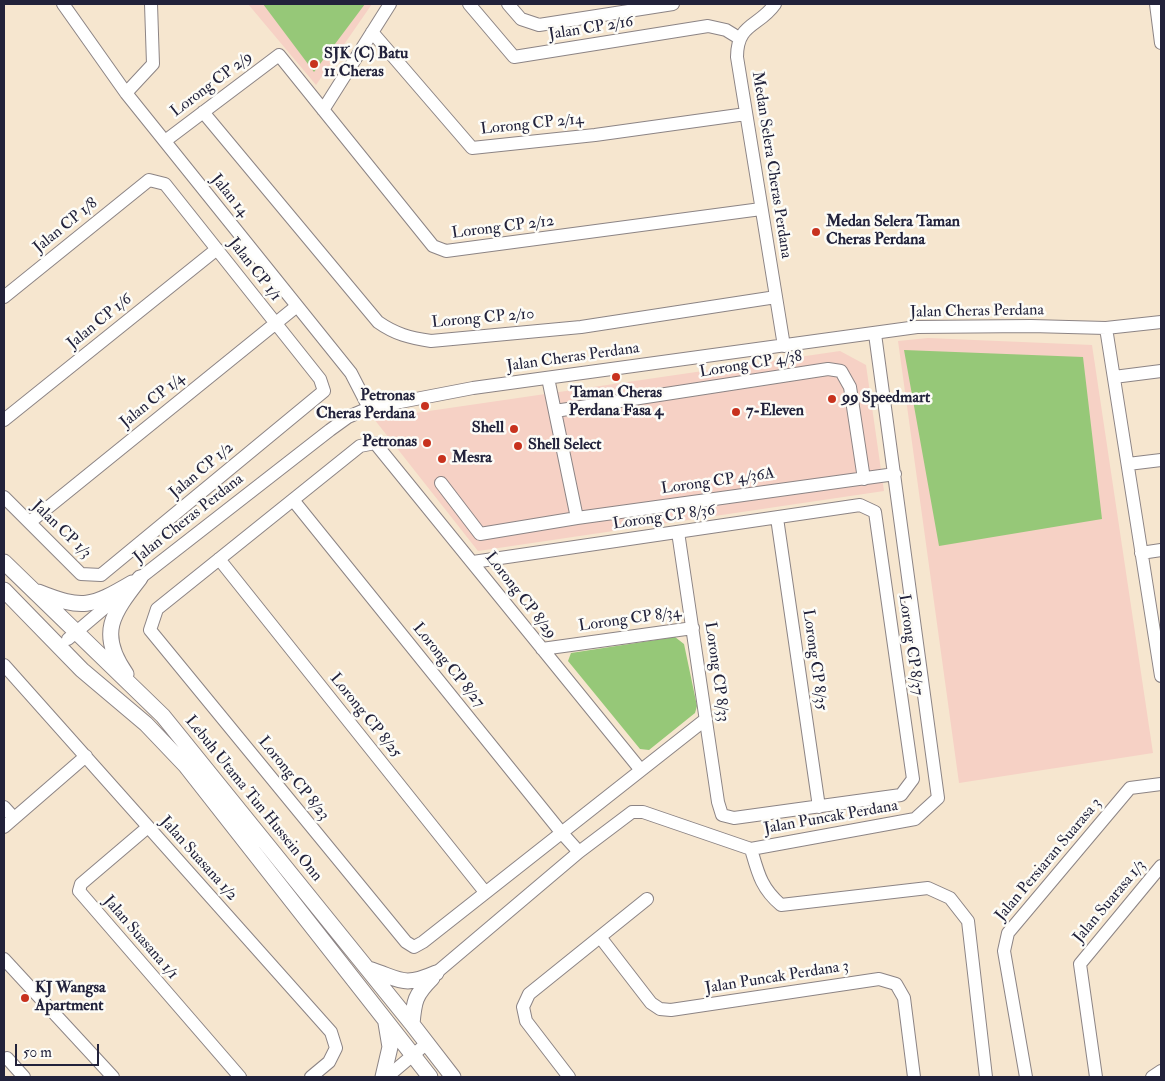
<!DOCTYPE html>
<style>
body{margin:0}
#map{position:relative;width:1165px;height:1081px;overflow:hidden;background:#f6e6cf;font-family:"IM FELL Double Pica",serif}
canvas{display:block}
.frame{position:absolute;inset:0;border:5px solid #22223b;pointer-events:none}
.scale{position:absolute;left:15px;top:1044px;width:84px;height:22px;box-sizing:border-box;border:2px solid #22223b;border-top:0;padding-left:6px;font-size:15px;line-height:18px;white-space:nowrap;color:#22223b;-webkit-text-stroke:4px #fdfcf7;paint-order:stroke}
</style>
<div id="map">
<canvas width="1165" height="1081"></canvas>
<div class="frame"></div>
<div class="scale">50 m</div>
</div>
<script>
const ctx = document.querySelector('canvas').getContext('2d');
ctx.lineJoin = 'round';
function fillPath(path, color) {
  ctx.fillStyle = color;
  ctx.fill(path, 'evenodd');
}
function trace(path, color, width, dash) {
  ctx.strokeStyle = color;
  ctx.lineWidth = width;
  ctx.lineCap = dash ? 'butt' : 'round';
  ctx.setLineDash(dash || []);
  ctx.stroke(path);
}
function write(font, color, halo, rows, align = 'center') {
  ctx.font = font + ' "IM FELL Double Pica",serif';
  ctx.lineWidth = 5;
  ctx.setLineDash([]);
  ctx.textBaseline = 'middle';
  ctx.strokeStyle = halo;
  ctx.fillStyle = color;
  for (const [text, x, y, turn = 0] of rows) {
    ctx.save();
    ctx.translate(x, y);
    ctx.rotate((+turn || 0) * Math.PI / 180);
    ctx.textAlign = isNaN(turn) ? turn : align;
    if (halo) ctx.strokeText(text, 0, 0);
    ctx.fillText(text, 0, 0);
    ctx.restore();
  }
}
fillPath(new Path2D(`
 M248 4H372L316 85Z
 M928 338 1092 345 1153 753 959 783 898 341Z
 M840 351 866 365 884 491 478 551 374 419Z`), '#f6d1c5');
fillPath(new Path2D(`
 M263 4H365L314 72Z
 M904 350 1083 357 1102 519 939 546Z
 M675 637 684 644 697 706 695 713 649 750 640 749 568 661 571 653Z`), '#96c878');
const minor = new Path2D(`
 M63 4 126 93 351 373 369 408
 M469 4 514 57 708 26 726 30 739 38
 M508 4 521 19 539 25 673 4
 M775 4C759 27 737 23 737 57L784 346
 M1156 4 1161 43
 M372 32 472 148 595 135 746 114
 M126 93 153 64 151 4
 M323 110 390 4
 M203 112 378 322C395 334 410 338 431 341L581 327 776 297
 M165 141 279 55 433 246 446 251 761 209
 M4 297 149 180 165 184 320 379 324 391 101 575 81 574 4 497
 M1106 328 1161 676
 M1114 377 1161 371
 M548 378 577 518
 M555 411 828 369 841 371 850 387 864 479
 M4 420 217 249
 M1128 464 1161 460
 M441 483 480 534 577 518 895 474
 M293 500 561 832 579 852
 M777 518 819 807
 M30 522 297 306
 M1141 553 1161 550
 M219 559 485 892
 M473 562 860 505 875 512 913 779 901 795 734 818 722 815 718 802 678 532
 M68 639 140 578 330 430 348 417 369 408 473 388 917 327 1031 326 1106 328 1161 322
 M542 649 693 628
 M4 665 331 1032 336 1048 329 1062 311 1077
 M640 769 375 443 360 446 157 609 150 630 406 942 414 947 423 942 706 719
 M4 807 14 818
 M4 827 86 756
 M148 827 81 884 79 891 240 1077
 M751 849C758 873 761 888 781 905L928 888 950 898 968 921 986 1077
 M600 937 651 1003 660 1009 671 1010 879 979 896 984 904 998 914 1077
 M4 959 113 1077
 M436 973 579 852 632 812H643L751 849 915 819 938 798 875 334
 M7 1058 24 1077
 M387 1077 426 1044
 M569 1077 526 1021 523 1007 529 994 647 899
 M1026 1077 1004 951 1008 933 1130 788 1161 784
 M1096 1077 1080 964 1161 866
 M1152 1077 1161 1071`);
const major = new Path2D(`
 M4 562 163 716 412 1024 453 1077
 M4 590 82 670 146 724 186 766 430 1077
 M38 592C83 610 91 607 132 583
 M126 674C97 633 113 613 140 578
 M368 969C401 979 402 988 436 973
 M412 1024C414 1001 415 995 432 978
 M383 1077 390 1047 386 1023`);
trace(minor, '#8c8485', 14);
trace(major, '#8c8485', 17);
trace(minor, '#fff', 12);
trace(major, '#fff', 15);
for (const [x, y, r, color] of [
 [314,64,5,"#c8321e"],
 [816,232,5,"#c8321e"],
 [616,377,5,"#c8321e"],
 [832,399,5,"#c8321e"],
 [425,406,5,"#c8321e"],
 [736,412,5,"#c8321e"],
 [514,429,5,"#c8321e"],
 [427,443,5,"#c8321e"],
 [518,446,5,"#c8321e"],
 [442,459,5,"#c8321e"],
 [25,998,5,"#c8321e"]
]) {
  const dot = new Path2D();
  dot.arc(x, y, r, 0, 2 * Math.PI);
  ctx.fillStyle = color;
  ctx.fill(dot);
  trace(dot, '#fdfcf7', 2);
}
write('16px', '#22223b', '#fdfcf7', [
 ["Jalan CP 2/16",591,29,-9],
 ["Lorong CP 2/9",212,85,-37],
 ["Lorong CP 2/14",532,125,-6],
 ["Medan Selera Cheras Perdana",771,165,81],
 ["Jalan 14",229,196,51],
 ["Jalan CP 1/8",66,226,-39],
 ["Lorong CP 2/12",503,228,-7],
 ["Jalan CP 1/1",254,270,52],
 ["Jalan Cheras Perdana",977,312,-1],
 ["Lorong CP 2/10",483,319,-5],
 ["Jalan CP 1/6",100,322,-39],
 ["Jalan Cheras Perdana",573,358,-8],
 ["Lorong CP 4/38",751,365,-9],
 ["Jalan CP 1/4",153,401,-39],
 ["Jalan CP 1/2",202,471,-40],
 ["Lorong CP 4/36A",718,482,-8],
 ["Lorong CP 8/36",664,518,-8],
 ["Jalan Cheras Perdana",189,519,-38],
 ["Jalan CP 1/3",61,530,44],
 ["Lorong CP 8/29",520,596,52],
 ["Lorong CP 8/34",630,620,-8],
 ["Lorong CP 8/37",910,645,82],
 ["Lorong CP 8/35",814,660,82],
 ["Lorong CP 8/27",448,666,51],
 ["Lorong CP 8/33",716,672,82],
 ["Lorong CP 8/25",365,716,51],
 ["Lorong CP 8/23",293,779,51],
 ["Lebuh Utama Tun Hussein Onn",253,799,51],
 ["Jalan Puncak Perdana",831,818,-10],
 ["Jalan Suasana 1/2",198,859,48],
 ["Jalan Persiaran Suarasa 3",1049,860,-50],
 ["Jalan Suarasa 1/3",1110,902,-50],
 ["Jalan Suasana 1/1",140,938,49],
 ["Jalan Puncak Perdana 3",777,978,-9]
]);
write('bold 16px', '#22223b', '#fdfcf7', [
 ["SJK (C) Batu",324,55],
 ["11 Cheras",324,73],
 ["Medan Selera Taman",826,223],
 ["Cheras Perdana",826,241],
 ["Taman Cheras",616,394,"center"],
 ["Perdana Fasa 4",616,412,"center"],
 ["Petronas",415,397,"right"],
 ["Cheras Perdana",415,415,"right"],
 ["99 Speedmart",842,399],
 ["7-Eleven",746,412],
 ["Shell",504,429,"right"],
 ["Petronas",417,443,"right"],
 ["Shell Select",528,446],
 ["Mesra",452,459],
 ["KJ Wangsa",35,989],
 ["Apartment",35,1007]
], 'left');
</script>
